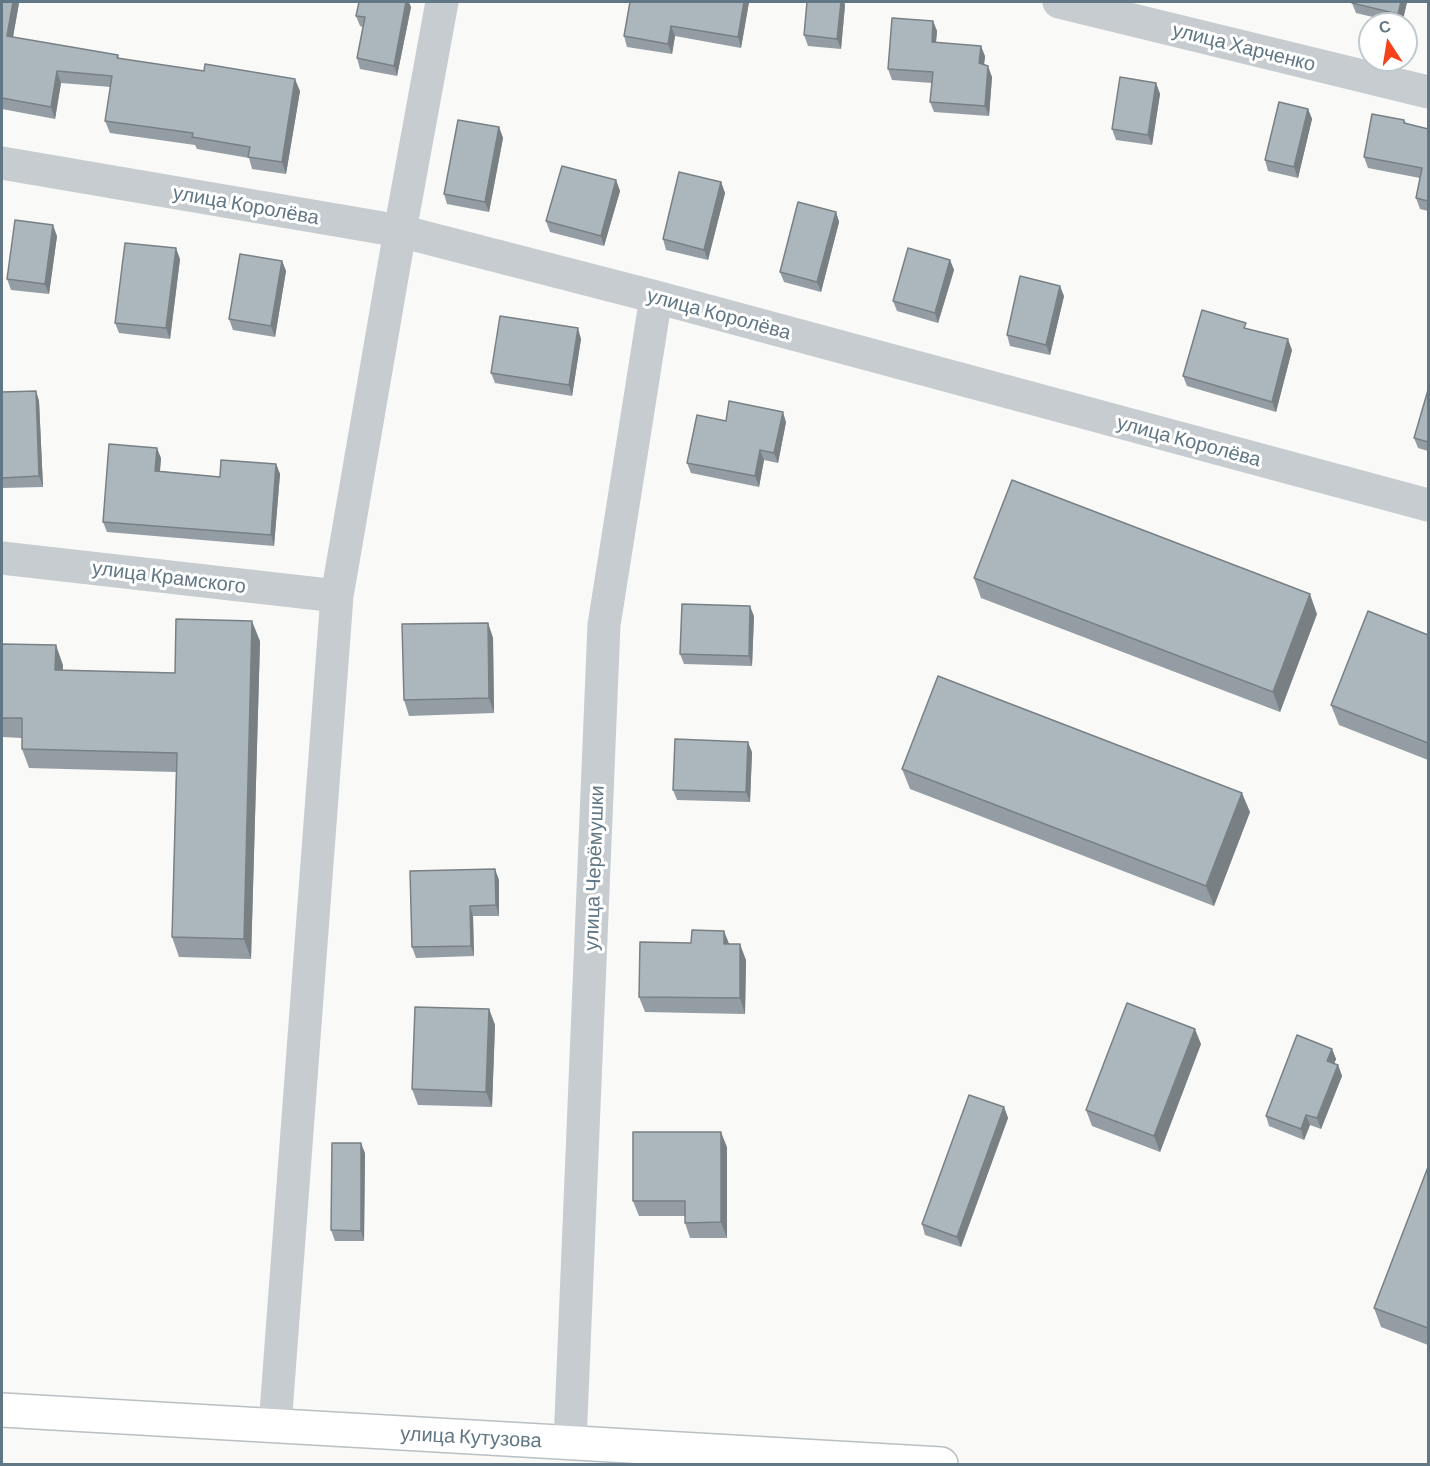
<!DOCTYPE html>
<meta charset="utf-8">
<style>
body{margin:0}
#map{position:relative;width:1430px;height:1466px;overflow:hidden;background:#f9f9f7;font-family:Barlow,sans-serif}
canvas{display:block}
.frame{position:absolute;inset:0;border:3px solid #617785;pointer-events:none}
.north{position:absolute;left:1358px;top:12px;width:60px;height:60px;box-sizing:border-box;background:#fff;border:2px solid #c0c9ce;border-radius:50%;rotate:348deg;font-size:16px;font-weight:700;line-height:24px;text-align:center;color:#617785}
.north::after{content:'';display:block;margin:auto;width:21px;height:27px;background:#f5421b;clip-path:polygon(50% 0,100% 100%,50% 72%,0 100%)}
</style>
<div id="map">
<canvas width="1430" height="1466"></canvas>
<div class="frame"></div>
<div class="north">С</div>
</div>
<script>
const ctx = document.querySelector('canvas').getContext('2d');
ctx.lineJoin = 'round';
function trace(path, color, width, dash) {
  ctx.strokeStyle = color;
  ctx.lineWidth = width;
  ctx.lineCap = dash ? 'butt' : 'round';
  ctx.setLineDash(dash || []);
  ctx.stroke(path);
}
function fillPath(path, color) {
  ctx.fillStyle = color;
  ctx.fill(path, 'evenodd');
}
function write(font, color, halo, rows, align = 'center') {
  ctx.font = font + ' Barlow,sans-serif';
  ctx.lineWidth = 6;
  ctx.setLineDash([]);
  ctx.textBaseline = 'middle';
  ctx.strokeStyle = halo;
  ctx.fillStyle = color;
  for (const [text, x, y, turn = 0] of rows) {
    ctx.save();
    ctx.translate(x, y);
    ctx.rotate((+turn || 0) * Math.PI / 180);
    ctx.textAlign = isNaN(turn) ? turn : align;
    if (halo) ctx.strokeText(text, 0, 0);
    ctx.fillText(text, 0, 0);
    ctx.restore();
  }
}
const major = new Path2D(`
 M2 1410 941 1464`);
trace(major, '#b9bfc2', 36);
trace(new Path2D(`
 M1059 2 1428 92
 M2 163 400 231 656 297 1428 505
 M2 558 337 596
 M275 1426 337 596 400 231 442 2
 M570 1443 604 625 656 297`), '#c6cccf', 33);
trace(major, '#fff', 33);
fillPath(new Path2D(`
 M2 2H19V3L13 37 118 55 119 58 300 91 286 174 252 169 249 158 197 149 195 145 110 133 105 121 111 87 61 83 55 119 2 109Z
 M749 2 741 48 675 36 672 54 627 47 624 36Z
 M807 2H844L845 5 841 49 808 46 804 35Z
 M1353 2H1407L1402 24 1356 13 1352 3Z
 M411 7 397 76 360 69 357 58 363 27 360 26 356 16Z
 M933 21 937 31 936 42 985 56 984 65 992 77 989 116 934 112 930 102 932 83 892 80 888 69Z
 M1156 83 1160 94 1152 145 1116 140 1112 129Z
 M1308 109 1312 119 1298 178 1268 171 1265 160Z
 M1404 120 1406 123 1428 129V211L1420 209 1416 198 1420 178 1368 168 1364 157Z
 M499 127 503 138 489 212 447 204 444 194Z
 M616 180 620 191 604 246 550 232 546 221Z
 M721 182 725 193 708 260 666 250 663 239Z
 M836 212 839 222 821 292 784 282 780 272Z
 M57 236 49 294 11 290 7 279Z
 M180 259 170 339 119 333 115 323Z
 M950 260 954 270 938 323 897 311 893 301Z
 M282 261 286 271 275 337 233 330 229 319Z
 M1064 296 1050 355 1010 346 1007 335Z
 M1248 329 1292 350 1276 412 1187 386 1183 376Z
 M581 339 572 396 495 383 491 373Z
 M1428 390V451L1418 448 1414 438Z
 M36 391 39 401 43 487 2 488V392Z
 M726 421 786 422 778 463 764 460 759 487 691 473 687 463Z
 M161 458 160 471 220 477 276 464 280 474 274 546 107 532 103 522Z
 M974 578 1317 614 1280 712 981 598Z
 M754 616 752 666 684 664 680 654Z
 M488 623 493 638 494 713 409 716 404 700Z
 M1428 635V760L1339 725 1331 705Z
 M260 641 251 959 179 957 172 937 176 772 29 768 22 749V738L2 737V644L63 665V670L175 673Z
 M752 752 750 802 677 800 673 790Z
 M902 769 1250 812 1214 906 910 789Z
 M499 880V916H473L474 956 416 958 412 947Z
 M729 944 746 960 745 1014 645 1012 639 997Z
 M489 1009 495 1025 492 1107 418 1105 412 1089Z
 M1201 1044 1160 1152 1092 1126 1086 1110Z
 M1332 1049 1336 1059 1334 1064 1338 1065 1342 1076 1321 1129 1310 1125 1304 1140 1269 1126 1266 1116Z
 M1004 1107 1008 1118 961 1247 925 1235 922 1224Z
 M727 1147V1238H690L685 1223V1216H639L633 1201Z
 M365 1153 364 1241H335L331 1230Z
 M1428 1167V1345L1381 1327 1374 1308Z`), '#949da3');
fillPath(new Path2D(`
 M13 2H19V3L11 48 7 36Z
 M406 2H409L411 7 397 76 394 66Z
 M744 2H749L741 48 738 37Z
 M841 2H844L845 5 841 49 837 39Z
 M1401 2H1407L1402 24 1398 14Z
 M933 21 937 31 935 52 932 42Z
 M671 26 675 36 672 54 668 44Z
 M981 46 985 56 983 73 979 63Z
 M988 66 992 77 989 116 985 106Z
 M57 71 61 83 55 119 51 107Z
 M295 79 300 91 286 174 282 162Z
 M1156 83 1160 94 1152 145 1148 135Z
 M1308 109 1312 119 1298 178 1294 167Z
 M499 127 503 138 489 212 485 202Z
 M616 180 620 191 604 246 601 236Z
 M721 182 725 193 708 260 704 250Z
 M836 212 839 222 821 292 817 282Z
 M53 225 57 236 49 294 45 284Z
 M176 248 180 259 170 339 166 328Z
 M950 260 954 270 938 323 935 313Z
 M282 261 286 271 275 337 271 326Z
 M1060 286 1064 296 1050 355 1046 345Z
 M578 328 581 339 572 396 569 385Z
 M1288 339 1292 350 1276 412 1272 402Z
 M36 391 39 401 43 487 39 476Z
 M783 412 786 422 778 463 774 453Z
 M157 448 161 458 159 481 155 471Z
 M760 450 764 460 759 487 755 476Z
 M276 464 280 474 274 546 271 535Z
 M1310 594 1317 614 1280 712 1273 692Z
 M750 606 754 616 752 666 749 656Z
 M252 621 260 641 251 959 244 939Z
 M488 623 493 638 494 713 489 698Z
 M56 645 63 665 62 690 55 670Z
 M748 742 752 752 750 802 746 792Z
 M1242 793 1250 812 1214 906 1206 886Z
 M495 869 499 880V916L496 905Z
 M470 906 473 916 474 956 471 946Z
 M724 931 730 946 724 944Z
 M740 944 746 960 745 1014 740 998Z
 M489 1009 495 1025 492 1107 486 1092Z
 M1195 1029 1201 1044 1160 1152 1154 1136Z
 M1332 1049 1336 1059 1331 1071 1327 1061Z
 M1338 1065 1342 1076 1321 1129 1317 1118Z
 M1004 1107 1008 1118 961 1247 957 1237Z
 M1306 1115 1310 1125 1304 1140 1301 1129Z
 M721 1132 727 1147V1238L721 1222Z
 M361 1143 365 1153 364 1241 361 1231Z`), '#788084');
const building = new Path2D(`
 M2 2H13L7 36 118 55 117 58 204 71 205 64 295 79 282 162 248 157 250 147 192 137 193 133 105 121 112 76 57 71 51 107 2 98Z
 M359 2H406L394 66 357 58 365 17 356 16Z
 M630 2H744L738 37 671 26 668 44 624 36Z
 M807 2H841L837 39 804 35Z
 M1353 2H1401L1398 14 1352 3Z
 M892 18 933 21 932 42 981 46 979 63 988 66 985 106 930 102 933 72 888 69Z
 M1120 77 1156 83 1148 135 1112 129Z
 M1279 102 1308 109 1294 167 1265 160Z
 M1372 114 1404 120V123L1428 129V201L1416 198 1422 168 1364 157Z
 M458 120 499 127 485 202 444 194Z
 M562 166 616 180 601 236 546 221Z
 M679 172 721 182 704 250 663 239Z
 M798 202 836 212 817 282 780 272Z
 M15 220 53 225 45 284 7 279Z
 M125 243 176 248 166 328 115 323Z
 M908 248 950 260 935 313 893 301Z
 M240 254 282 261 271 326 229 319Z
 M1020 276 1060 286 1046 345 1007 335Z
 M1202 310 1246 323 1244 328 1288 339 1272 402 1183 376Z
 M500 316 578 328 569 385 491 373Z
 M1428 390V442L1414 438Z
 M36 391 39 476 2 478V392Z
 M729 401 783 412 774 453 760 450 755 476 687 463 697 415 726 421Z
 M109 444 157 448 155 471 220 477 221 460 276 464 271 535 103 522Z
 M1012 480 1310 594 1273 692 974 578Z
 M682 604 750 606 749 656 680 654Z
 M1368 611 1428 635V743L1331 705Z
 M176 619 252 621 244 939 172 937 177 753 22 749V718H2V644L56 645 55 670 175 673Z
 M488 623 489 698 404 700 402 624Z
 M938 676 1242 793 1206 886 902 769Z
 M675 739 748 742 746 792 673 790Z
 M495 869 496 905 470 906 471 946 412 947 410 871Z
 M692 930 724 931V944H740V998L639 997 640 942 691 943Z
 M1127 1003 1195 1029 1154 1136 1086 1110Z
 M415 1007 489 1009 486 1092 412 1089Z
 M1297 1035 1332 1049 1327 1061 1338 1065 1317 1118 1306 1115 1301 1129 1266 1116Z
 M969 1095 1004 1107 957 1237 922 1224Z
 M633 1132H721V1222L685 1223V1201H633Z
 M332 1143H361V1231L331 1230Z
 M1428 1167V1328L1374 1308Z`);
fillPath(building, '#acb7bd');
trace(building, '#788084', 1.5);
write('20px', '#617785', '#fff', [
 ["улица Харченко",1244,47,14],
 ["улица Королёва",246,205,10],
 ["улица Королёва",719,314,15],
 ["улица Королёва",1189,441,15],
 ["улица Крамского",169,577,7],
 ["улица Черёмушки",594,868,-88],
 ["улица Кутузова",471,1437,3]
]);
</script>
